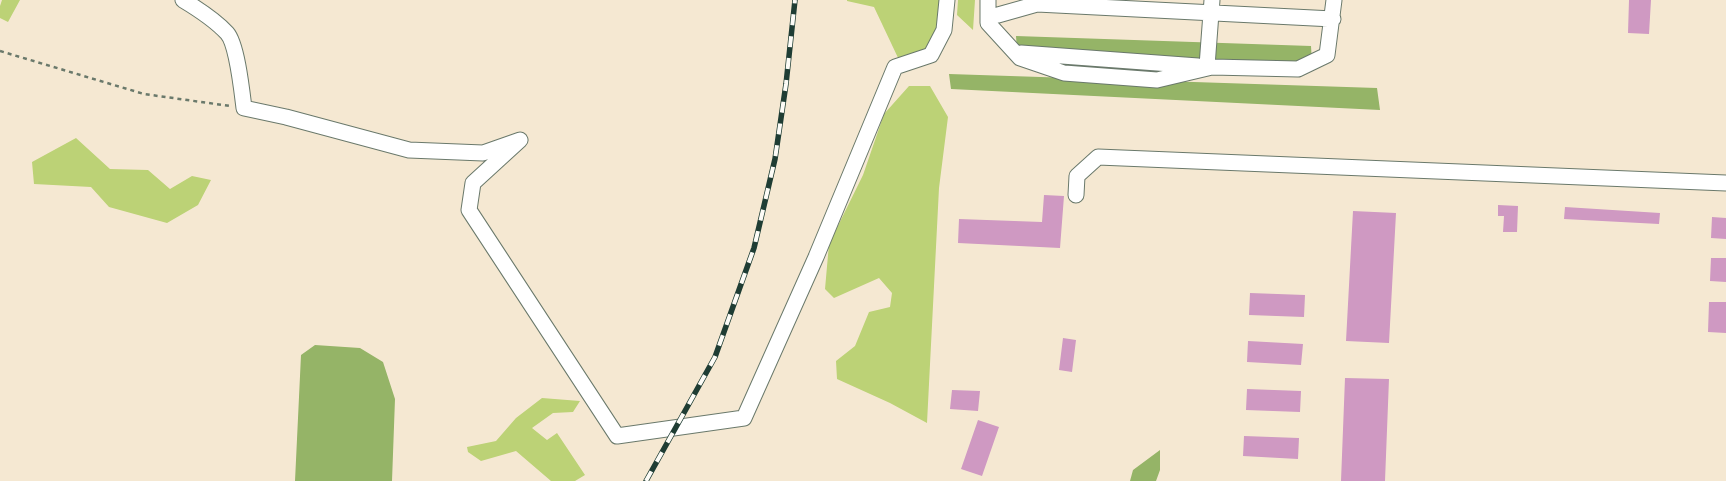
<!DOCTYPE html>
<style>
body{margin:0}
canvas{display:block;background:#f5e8d2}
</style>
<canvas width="1726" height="481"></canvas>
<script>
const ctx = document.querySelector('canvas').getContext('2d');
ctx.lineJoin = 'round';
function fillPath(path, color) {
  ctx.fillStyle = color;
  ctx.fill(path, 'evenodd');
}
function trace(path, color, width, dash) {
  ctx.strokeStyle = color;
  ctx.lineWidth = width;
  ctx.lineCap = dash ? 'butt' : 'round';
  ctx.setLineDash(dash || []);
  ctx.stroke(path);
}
fillPath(new Path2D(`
 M2 0H20L8 22 0 18V6Z
 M847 0H941L936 43 916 62H900L874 7 847 1Z
 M958 0H975L973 30 957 15Z
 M909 86H930L948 117 939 188 927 423 890 403 837 379 836 361 855 346 869 312 890 307 892 293 879 278 834 298 825 289 829 244 863 175 884 114Z
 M76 138 110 169 148 170 170 189 192 176 211 180 198 205 167 223 109 207 91 187 34 184 32 162Z
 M542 398 580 401 573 412 553 413 532 428 547 440 557 433 585 475 575 481H551L516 451 481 461 468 452 467 447 496 441 516 418Z`), '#bcd276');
fillPath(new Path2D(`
 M1016 36 1311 46 1312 63 1017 51Z
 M949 74 1377 88 1380 110 951 89Z
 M315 345 360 348 383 362 395 399 392 481H295L301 355Z
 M1160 450V470L1156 481H1130L1133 470Z`), '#95b467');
fillPath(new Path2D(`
 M1629 0H1651L1649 34 1628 33Z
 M1044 195 1064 196 1060 248 958 243 959 219 1042 222Z
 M1498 205 1518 206 1517 232H1503L1504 216H1498Z
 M1565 207 1660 213 1659 224 1564 219Z
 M1353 211 1396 213 1389 343 1346 341Z
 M1712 217 1726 218V239L1711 238Z
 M1711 258H1726V282L1710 281Z
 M1250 293 1305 295 1304 317 1249 315Z
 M1709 302H1726V333L1708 332Z
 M1063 338 1076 340 1072 372 1059 370Z
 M1248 341 1303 344 1301 365 1247 362Z
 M1345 378 1389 379 1385 481H1341Z
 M1247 389 1301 391 1300 412 1246 410Z
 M952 390 980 391 978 411 950 409Z
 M978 420 999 427 982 476 961 469Z
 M1244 436 1299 438 1298 459 1243 456Z`), '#cf99c2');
const minor = new Path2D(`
 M183 0C198 9 215 20 227 33 237 44 242 92 244 108L286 117 409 150 483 153 520 140 473 183 469 210 617 436 744 418 816 257 895 67 931 55 944 30 947 0
 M988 0V23L1020 58 1064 73 1157 80 1212 67 1298 69 1327 55 1334 0
 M998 15 1037 4 1333 19
 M1021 53 1198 66
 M1207 66 1212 0
 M1076 195 1077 176 1098 157 1726 183`);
trace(minor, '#6a796b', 17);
trace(new Path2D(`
 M0 51 144 94 230 106`), '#6a796b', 2.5, [4, 4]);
trace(minor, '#fff', 15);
const rail = new Path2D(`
 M646 481 715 357 754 248 775 159 786 84 795 0`);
trace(rail, '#1f3d34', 5.5);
trace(rail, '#fdfcf7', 4, [11]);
</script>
